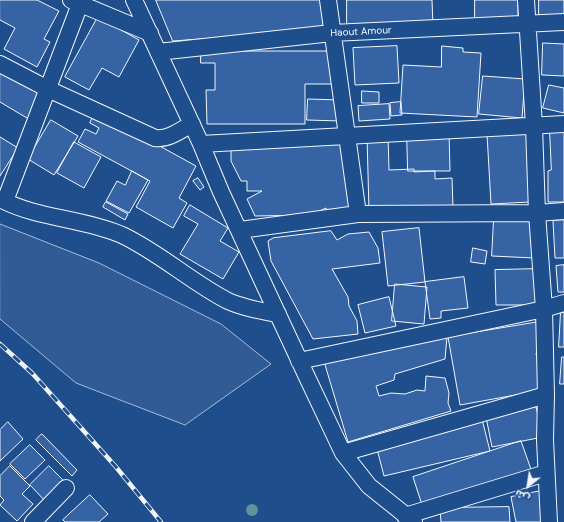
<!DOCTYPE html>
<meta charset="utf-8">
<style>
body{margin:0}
#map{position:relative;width:564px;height:522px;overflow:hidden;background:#1f4e8c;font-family:"DM Sans","Noto Sans Arabic",sans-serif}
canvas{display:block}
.north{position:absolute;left:508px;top:466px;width:40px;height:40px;-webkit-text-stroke:3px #1f4e8c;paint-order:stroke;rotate:210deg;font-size:11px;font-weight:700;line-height:16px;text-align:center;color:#f2f6ff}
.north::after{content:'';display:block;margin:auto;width:14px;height:18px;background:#f2f6ff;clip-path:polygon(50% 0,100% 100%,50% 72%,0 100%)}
</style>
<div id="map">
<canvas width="564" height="522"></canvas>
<div class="north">ش</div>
</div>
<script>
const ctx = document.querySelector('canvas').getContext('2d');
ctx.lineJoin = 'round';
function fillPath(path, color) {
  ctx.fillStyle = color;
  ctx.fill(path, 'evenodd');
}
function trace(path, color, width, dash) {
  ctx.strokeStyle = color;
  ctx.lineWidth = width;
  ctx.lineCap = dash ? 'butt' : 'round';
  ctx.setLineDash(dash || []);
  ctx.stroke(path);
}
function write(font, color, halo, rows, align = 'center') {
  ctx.font = font + ' "DM Sans",sans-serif';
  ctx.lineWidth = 3;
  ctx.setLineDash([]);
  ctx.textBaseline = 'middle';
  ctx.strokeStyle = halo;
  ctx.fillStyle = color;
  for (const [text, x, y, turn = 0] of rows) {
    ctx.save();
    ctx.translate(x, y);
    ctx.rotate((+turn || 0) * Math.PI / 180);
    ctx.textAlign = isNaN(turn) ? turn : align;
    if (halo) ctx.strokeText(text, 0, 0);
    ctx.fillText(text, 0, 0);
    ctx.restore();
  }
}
const built = new Path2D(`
 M0 224 99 263 221 324 271 364 185 425 76 383 0 319Z`);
fillPath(built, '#305b95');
trace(built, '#a8bbd7', 1);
const building = new Path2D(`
 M0 0H37L59 11 44 39 50 42 37 67 4 49 15 28 0 20Z
 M156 0H323L325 30 173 41Z
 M347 0H432L433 26 347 27Z
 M475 0H518V20L475 22Z
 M539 0H564V18H539Z
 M98 17 139 40 119 77 102 68 89 90 65 77Z
 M543 43 564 44V76L542 75Z
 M397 46 399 83 355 85 353 48Z
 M442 46 463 48V52L481 53 477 117 400 113 403 65 441 67Z
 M201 51H335V84H305V124H207L206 90H215V63H201Z
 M0 67 48 95 32 121 0 102Z
 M483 76 525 79 522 118 479 114Z
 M549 85 564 88V113L543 108Z
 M362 91 379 92V103H362Z
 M308 99 340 100V121L307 120Z
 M401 102 402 115 391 116 390 103Z
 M389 104 390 119 359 121 358 106Z
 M96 111 196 166 179 198 187 203 173 228 136 207 150 181 78 142 85 129 96 134 99 128 90 123Z
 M51 120 78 136 54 175 28 159Z
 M550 131H564V202H548V171L551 170Z
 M407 132H449L450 171H408Z
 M527 132 530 202 491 204 487 134Z
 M388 135 389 170 414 169V172L435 171V179L452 178 453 208 369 211 367 136Z
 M348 136 350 213H328L326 208 311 215 255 216 247 199 262 191H247V181H241L231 161V148Z
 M0 137 18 148 0 176Z
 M74 142 101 157 84 188 57 173Z
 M132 171 148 180 129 213 106 201 117 181 125 185Z
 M198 178 204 187 200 190 193 181Z
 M106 202 128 214 125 220 103 207Z
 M190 205 228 228 220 241 239 252 223 279 180 254 198 224 184 216Z
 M494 219 536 221 534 258 492 256Z
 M564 220V258H555L553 221Z
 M419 228 425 282 388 286 382 232Z
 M331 231 337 240 348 234 369 232 378 248 380 263 332 269 348 297 349 306 357 321 358 334 313 339 271 261 268 241 273 238Z
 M473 248 487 251 485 264 471 262Z
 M564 265V292H558L556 266Z
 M537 269 538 305H496L495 270Z
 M464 277 468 308 441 311V318L430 319 425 282Z
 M395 284 427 287 424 324 392 321Z
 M389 297 396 326 365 333 358 305Z
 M561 311H564V347H559Z
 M539 322 544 352 536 353 543 390 460 405 448 337Z
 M447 337 445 359 395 374 394 380 376 386 379 396 391 393 405 394 417 390 425 391 426 376 445 378 449 393 448 403 451 411 348 442 323 358Z
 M562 357H564V384H560Z
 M536 407 543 437 492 447 486 417Z
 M482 419 490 451 384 476 376 445Z
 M8 422 23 439 0 461V430Z
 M42 434 77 470 72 476 36 440Z
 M521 441 532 472 423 508 413 477Z
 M30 445 45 460 25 479 10 464Z
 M10 466 30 486 22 494 33 504 17 521 0 505 4 500 0 496V476Z
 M49 466 66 483 47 503 30 485Z
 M541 491 548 522H516L511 497Z
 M90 495 108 514 99 522H65L63 520Z
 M509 507 510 522H441L440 508Z`);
fillPath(building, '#3563a3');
trace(building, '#f2f6ff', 1);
const street = new Path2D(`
 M71 0 150 33
 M134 0 201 144 221 192 307 377 343 453 369 486 414 522
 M328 0 358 214
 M526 0 534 126 537 213 544 309 546 395 545 440 549 522
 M158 52 332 33 564 22
 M0 64 48 89 155 138C168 140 181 130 192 124
 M201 144 564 124
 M0 199C38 219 83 218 122 235 160 253 191 282 228 301 244 308 261 311 278 314
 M5 201 80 4
 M240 230 358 214 537 213 564 211
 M299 361 544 309 564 303
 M343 453 546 395
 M405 516 546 473
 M33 522 66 488`);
trace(street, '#f2f6ff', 18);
trace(street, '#1f4e8c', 16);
const rail = new Path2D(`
 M0 344 32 373 116 467 161 522`);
trace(rail, '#f2f6ff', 4.5);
trace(rail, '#1f4e8c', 3, [9]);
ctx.fillStyle = '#61919a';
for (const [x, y] of [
 [252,510]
]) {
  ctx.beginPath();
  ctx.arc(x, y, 6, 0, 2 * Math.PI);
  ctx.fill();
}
write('10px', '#f2f6ff', '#1f4e8c', [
 ["Haout Amour",361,32,-3]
]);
</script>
